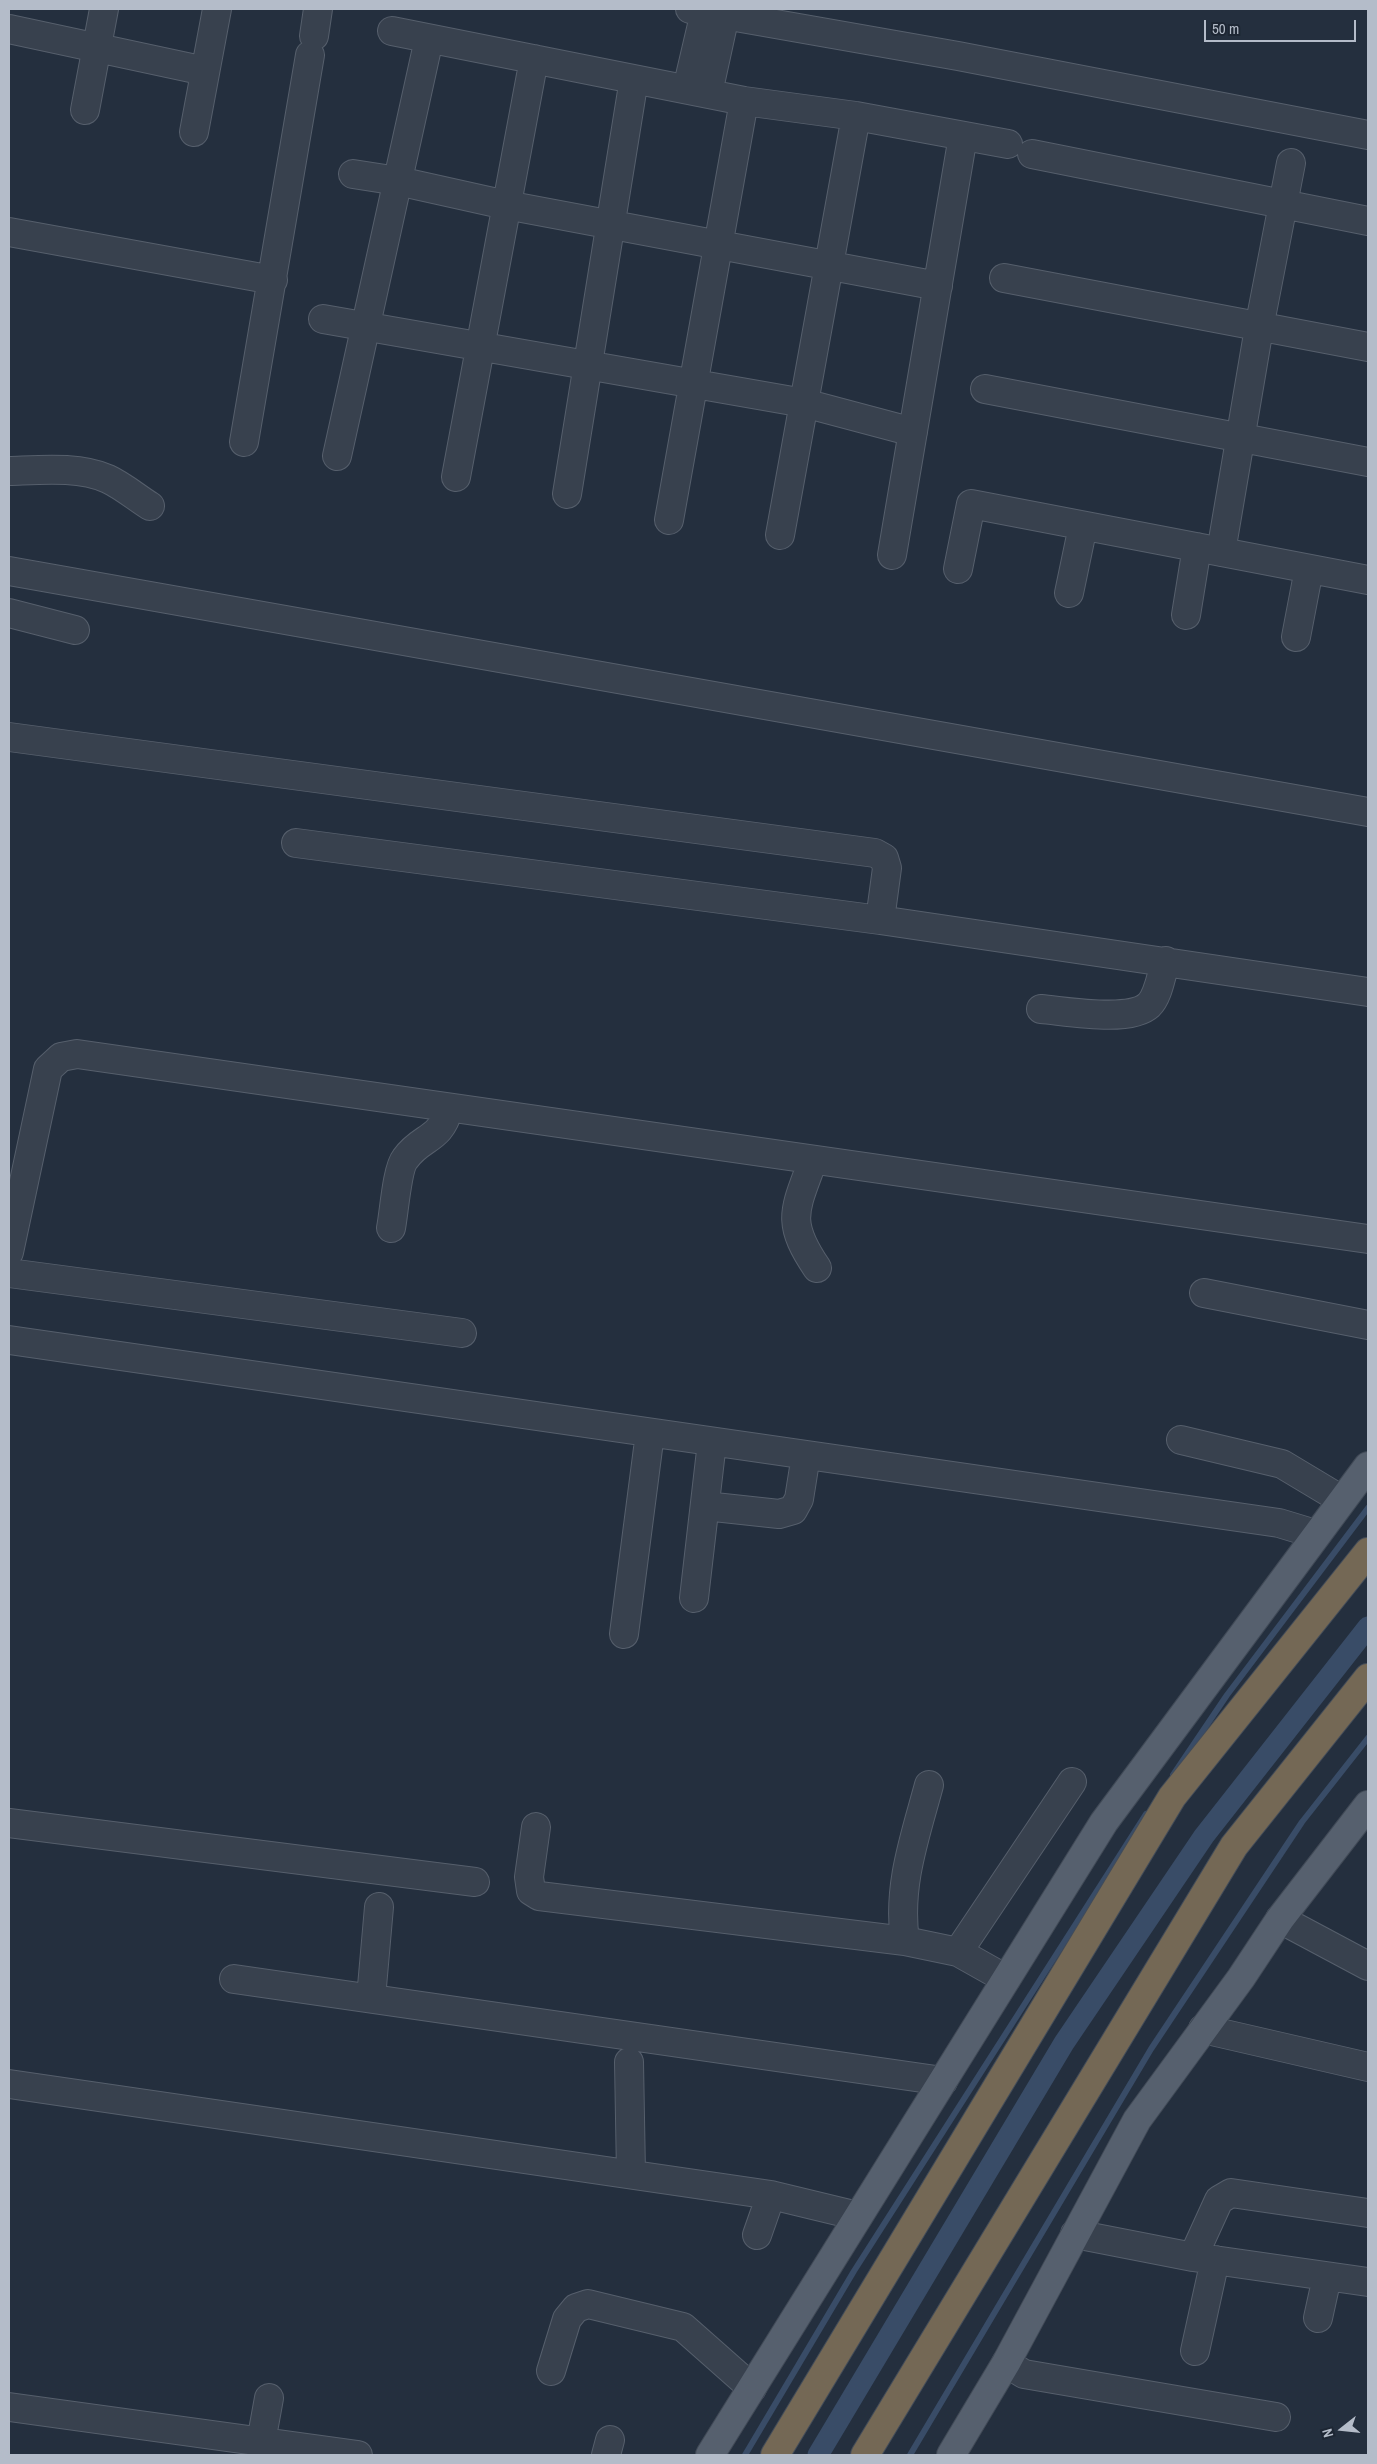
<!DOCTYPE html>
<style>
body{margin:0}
#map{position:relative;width:1377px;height:2464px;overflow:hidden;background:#242f3e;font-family:"Archivo Narrow",sans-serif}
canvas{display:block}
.frame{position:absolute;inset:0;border:10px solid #b4bcc9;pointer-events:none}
.north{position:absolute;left:1317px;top:2404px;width:50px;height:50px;-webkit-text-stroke:4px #1d2633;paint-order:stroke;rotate:254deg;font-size:14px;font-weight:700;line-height:20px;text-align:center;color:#b4bcc9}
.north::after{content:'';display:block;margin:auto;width:18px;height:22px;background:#b4bcc9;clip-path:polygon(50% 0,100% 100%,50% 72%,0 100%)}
.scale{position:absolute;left:1204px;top:20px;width:152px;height:22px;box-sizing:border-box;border:2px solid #b4bcc9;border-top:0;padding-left:6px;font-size:15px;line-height:18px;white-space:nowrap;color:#b4bcc9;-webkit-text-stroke:4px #1d2633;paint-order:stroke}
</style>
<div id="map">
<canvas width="1377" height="2464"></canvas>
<div class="frame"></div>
<div class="north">N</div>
<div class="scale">50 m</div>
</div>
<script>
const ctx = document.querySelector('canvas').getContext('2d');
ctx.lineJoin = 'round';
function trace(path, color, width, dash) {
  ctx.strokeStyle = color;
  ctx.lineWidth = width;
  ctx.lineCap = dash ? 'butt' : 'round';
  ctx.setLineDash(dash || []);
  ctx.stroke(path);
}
trace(new Path2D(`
 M1173 1775 1227 1695 1368 1508
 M745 2455 854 2271 1146 1814
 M910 2455 1151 2049 1302 1822 1368 1738`), '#394c67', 6);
trace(new Path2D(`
 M818 2455 1064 2043 1204 1836 1368 1627`), '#394c67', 21);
const minor = new Path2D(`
 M690 9 958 56 1368 135
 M9 29 205 71
 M392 31 744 101 856 116 1008 144
 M314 36 318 9
 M687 89 705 12
 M708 93 725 15
 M85 110 104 9
 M194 132 217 9
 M1032 154 1368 221
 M353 174 398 181 506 205 938 286
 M9 232 273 280
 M1004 278 1368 347
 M323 319 804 403 913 432
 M985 389 1368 462
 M244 442 310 55
 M337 456 429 39
 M9 471C40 470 79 466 108 479 123 486 137 498 150 506
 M456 477 534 59
 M567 494 634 79
 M669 520 744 101
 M780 535 856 116
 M1221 552 1259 328 1291 163
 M892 555 963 136
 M958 569 971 504 1368 580
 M9 571 1368 812
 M1069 593 1083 526
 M9 613 75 630
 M1186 615 1197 547
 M1296 637 1309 569
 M9 737 875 853 884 858 887 868 880 920 1368 992
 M296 843 880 920
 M1041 1009C1066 1011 1130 1023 1149 1005 1159 995 1161 974 1166 961
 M813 1160C795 1210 785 1221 817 1268
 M391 1228C394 1213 397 1169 405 1159 422 1135 440 1142 449 1108
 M9 1252 48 1069 61 1057 77 1054 1368 1239
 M9 1273 462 1333
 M1204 1293 1368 1325
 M9 1340 1279 1523 1312 1533
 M1181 1440 1282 1464 1342 1500
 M705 1506 779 1514 793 1510 799 1499 806 1455
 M694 1598 712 1442
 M624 1634 650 1433
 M929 1785C915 1837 897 1886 905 1941L958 1952 1006 1979
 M9 1823 475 1882
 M536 1827 529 1877 531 1891 539 1896 905 1941
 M1280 1919 1368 1966
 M958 1952 1072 1782
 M234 1979 943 2081
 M371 1998 379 1907
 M1203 2029 1368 2067
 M629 2062 631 2174
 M9 2084 771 2195 858 2216
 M1075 2234 1193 2257 1368 2282
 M757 2235 771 2195
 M1193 2257 1219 2200 1231 2193 1368 2213
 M1318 2318 1327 2277
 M1195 2351 1215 2260
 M1006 2363 1024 2374 1276 2417
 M551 2371 567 2319 576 2308 588 2304 683 2327 752 2388
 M9 2407 358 2455
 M261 2442 269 2398
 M606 2455 610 2440`);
const major = new Path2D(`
 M710 2455 1104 1822 1368 1466
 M951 2455 1006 2363 1137 2120 1241 1978 1280 1919 1368 1805`);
const highway = new Path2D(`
 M775 2455 1172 1797 1368 1552
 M865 2455 1234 1846 1368 1678`);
trace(minor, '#565f6c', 30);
trace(major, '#414a57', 30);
trace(highway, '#434c59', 30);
trace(minor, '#38414e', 28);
trace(major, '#56606e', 28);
trace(highway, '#746855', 28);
</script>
